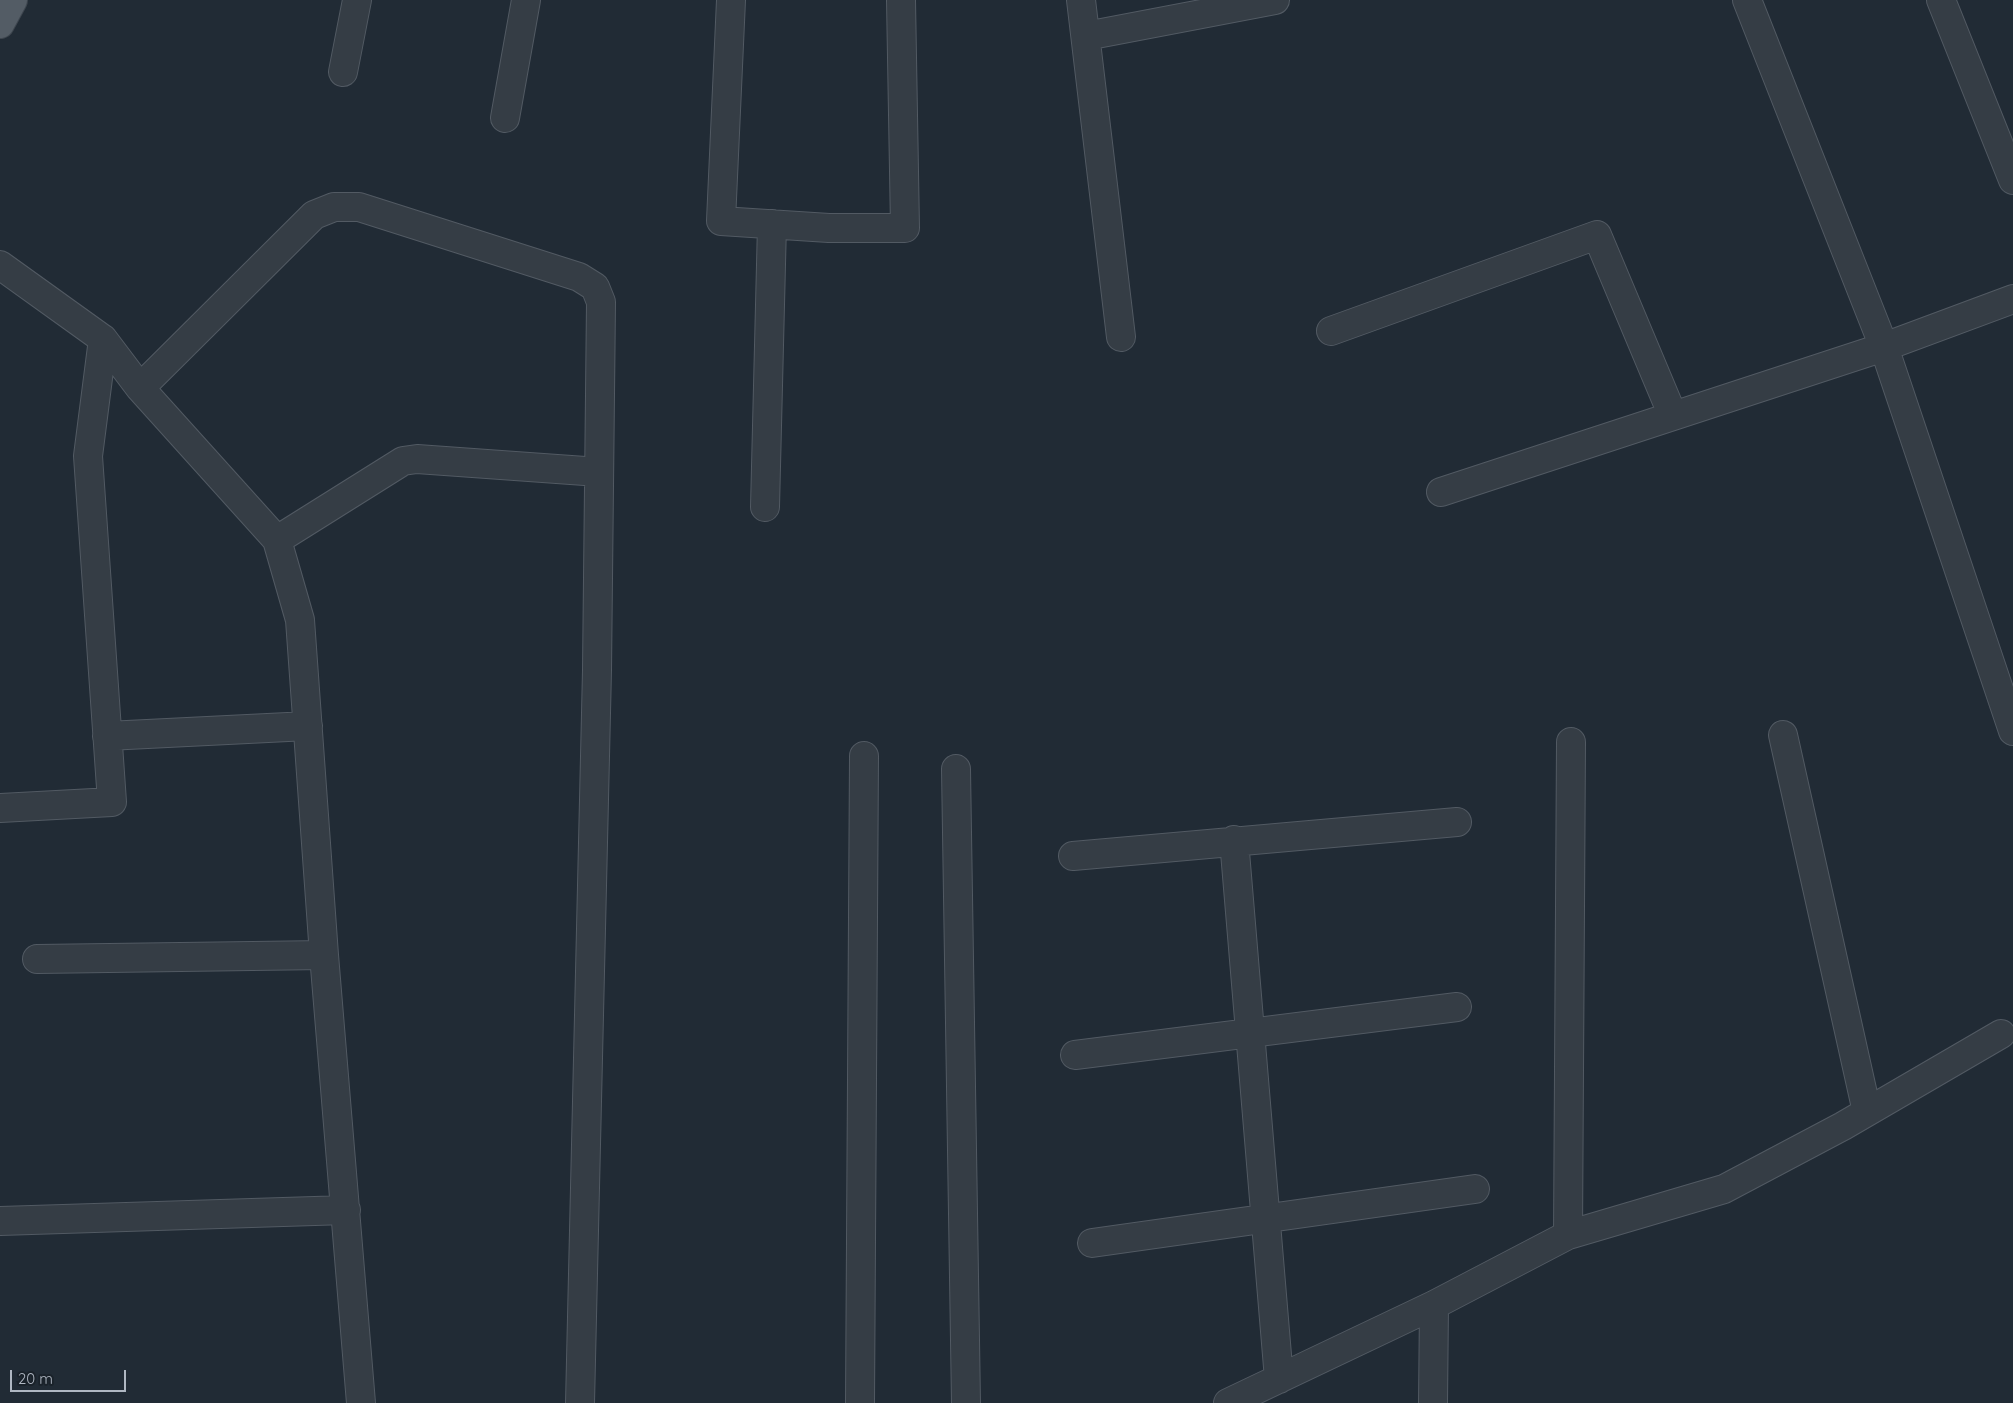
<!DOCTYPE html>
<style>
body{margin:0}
#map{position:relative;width:2013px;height:1403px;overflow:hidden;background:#212b35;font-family:Quicksand,sans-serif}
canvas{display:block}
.scale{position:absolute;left:10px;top:1370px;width:116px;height:22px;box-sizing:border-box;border:2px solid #afb7c2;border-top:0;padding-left:6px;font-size:15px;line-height:18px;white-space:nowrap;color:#afb7c2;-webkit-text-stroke:4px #1a222a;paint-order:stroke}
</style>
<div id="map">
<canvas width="2013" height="1403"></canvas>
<div class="scale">20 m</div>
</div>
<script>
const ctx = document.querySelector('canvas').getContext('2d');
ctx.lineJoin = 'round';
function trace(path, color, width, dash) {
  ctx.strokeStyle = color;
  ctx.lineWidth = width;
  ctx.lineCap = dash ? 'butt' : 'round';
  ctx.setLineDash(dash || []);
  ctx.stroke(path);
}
const minor = new Path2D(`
 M731 0 721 221 829 228H905L901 0
 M1081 0 1121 337
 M1747 0 1884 347 2013 731
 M1941 0 2013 180
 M1086 36 1275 0
 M343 72 357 0
 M505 118 526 0
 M0 265 103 339 140 388 277 540 300 620 324 955 361 1403
 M1331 331 1597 235 1673 416
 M140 388 314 215 334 207H359L579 277 595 287 601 302 597 670 580 1403
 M1441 492 1884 347 2013 299
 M765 507 772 224
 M277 540 403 461 417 459 599 472
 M1783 735 1867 1112
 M107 736 308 726
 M956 769 966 1403
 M0 808 112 802 88 456 103 339
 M1234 840 1279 1379
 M1073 856 1457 822
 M37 959 324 955
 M1075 1055 1457 1007
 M0 1221 346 1210
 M1568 1235 1571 742
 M1092 1243 1475 1189
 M860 1403 864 756
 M1228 1403 1434 1305 1568 1235 1724 1189 1843 1126 2001 1034
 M1433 1403 1434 1305`);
const major = new Path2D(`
 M0 24 13 0`);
trace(minor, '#525a63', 30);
trace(major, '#3e464f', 30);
trace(minor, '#353d45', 28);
trace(major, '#535c65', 28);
</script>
